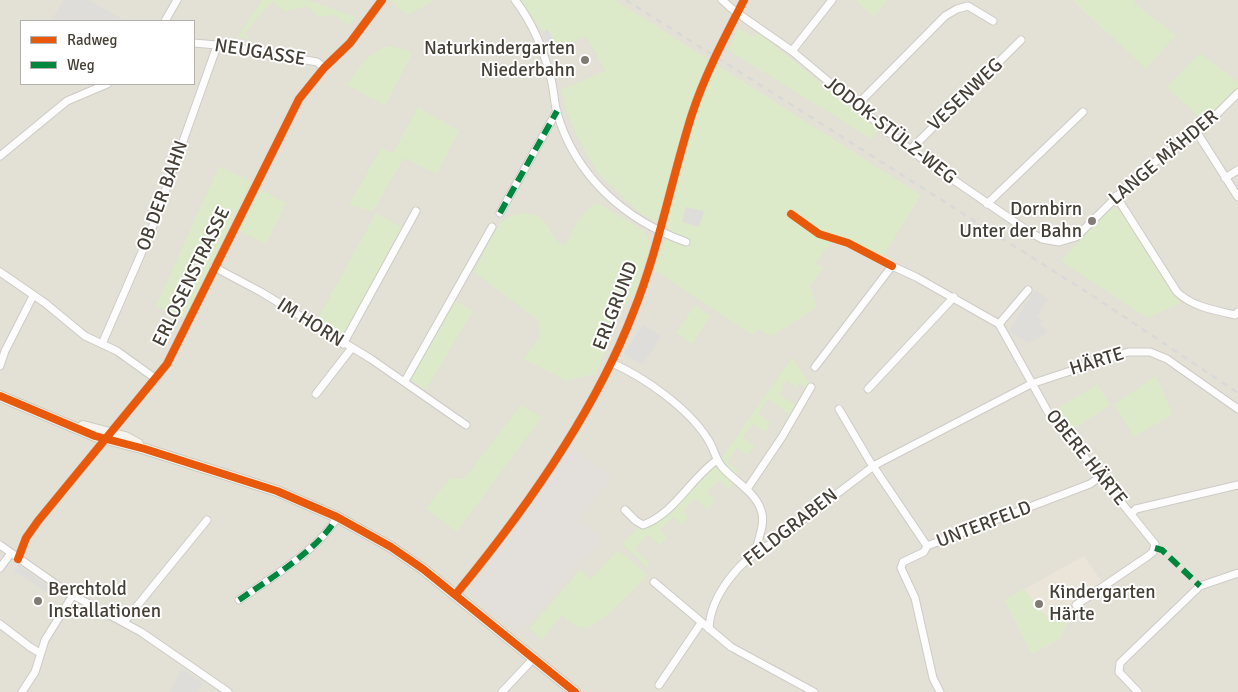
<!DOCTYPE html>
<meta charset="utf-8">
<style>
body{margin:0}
#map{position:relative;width:1238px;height:692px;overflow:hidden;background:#efeee9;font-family:Signika,sans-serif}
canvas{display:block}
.legend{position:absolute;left:20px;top:20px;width:175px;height:65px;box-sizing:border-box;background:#fff;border:1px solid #b5b2ae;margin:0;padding:6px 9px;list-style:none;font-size:15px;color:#453f35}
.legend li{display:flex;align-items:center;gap:10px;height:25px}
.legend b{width:25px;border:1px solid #b5b2ae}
</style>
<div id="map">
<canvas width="1238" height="692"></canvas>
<ul class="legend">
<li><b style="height:6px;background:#e8590c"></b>Radweg</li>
<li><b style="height:6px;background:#00873e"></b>Weg</li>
</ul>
</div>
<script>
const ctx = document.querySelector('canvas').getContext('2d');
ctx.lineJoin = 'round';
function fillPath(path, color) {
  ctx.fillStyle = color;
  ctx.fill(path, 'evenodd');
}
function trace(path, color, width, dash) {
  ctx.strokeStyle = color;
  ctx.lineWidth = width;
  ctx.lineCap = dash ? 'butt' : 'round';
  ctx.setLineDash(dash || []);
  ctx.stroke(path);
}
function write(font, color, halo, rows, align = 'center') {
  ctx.font = font + ' Signika,sans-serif';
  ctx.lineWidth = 4;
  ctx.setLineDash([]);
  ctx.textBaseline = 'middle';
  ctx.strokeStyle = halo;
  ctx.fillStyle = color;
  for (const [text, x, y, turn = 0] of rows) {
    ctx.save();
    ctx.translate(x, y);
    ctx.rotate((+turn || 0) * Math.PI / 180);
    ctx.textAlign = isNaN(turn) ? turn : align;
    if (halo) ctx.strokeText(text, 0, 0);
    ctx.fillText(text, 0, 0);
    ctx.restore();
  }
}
fillPath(new Path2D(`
 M0 0H1073L1106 31 1135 0H1238V692H0ZM21 21H194V84H21Z`), '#e3e0d6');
fillPath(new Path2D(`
 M571 446 612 478 579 519 603 539 517 633 469 593 471 588Z`), '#e3dfda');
fillPath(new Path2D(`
 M1084 556 1102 582 1067 607 1070 613 1061 638 1032 654 1005 600Z`), '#eae5d8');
fillPath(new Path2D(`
 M262 0H308L356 17 348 26 335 15 319 17 306 6 285 12 272 1 245 33 252 39 238 37Z
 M393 0H435L408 15 391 2Z
 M520 0H615L921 195 883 257 837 234 815 265 818 264 824 268 810 286 817 307 772 336 758 329 753 335 654 270 664 240 667 241 671 230 640 213 599 174 580 142 566 111 561 90 605 71 587 37 557 47 547 30 543 32Z
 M855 0H888L874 17Z
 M1073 0H1135L1134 3 1176 35 1146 69Z
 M738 28 755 37 758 32 879 130 872 139 728 50Z
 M391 46 410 51 412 54 385 106 347 85C358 68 370 49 391 46Z
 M1200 53 1238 82V88L1223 104 1202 120 1167 87Z
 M418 107 459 131 437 174 404 158 373 211 349 205 381 148 393 153Z
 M219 166 251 182 185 318 156 306Z
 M260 189 286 203 266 244 239 230Z
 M598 203 644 231 651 244 636 291 606 330 608 346 595 375H589L567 381 523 359 540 337 538 320 474 272C479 263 496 225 503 221 515 212 531 210 543 220 553 229 550 239 565 246 574 229 579 212 598 203Z
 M1114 208 1122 212 1180 303 1148 318 1061 261 1105 213Z
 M376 213 404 229 345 335 338 337 316 322Z
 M455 301 473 311 426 390 410 379Z
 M695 305 711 316 692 344 676 333Z
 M792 357 810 385 808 390 799 383 796 387 787 380 782 387 784 388 780 395 797 406 788 425 784 422 789 414 768 399 758 414 771 423 765 432 753 424 743 437 755 446 748 455 737 448 727 462 738 470 735 475 721 459Z
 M1156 376 1173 414 1134 437 1114 404Z
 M1098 384 1110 405 1070 431 1053 411Z
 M521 405 542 417 457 532 425 508 451 478 464 479Z
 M715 466 734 483 728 489 719 480 707 492 715 501 707 509 696 498 683 510 689 518 681 525 674 517 660 530 667 538 660 545 648 535 635 549 650 563 647 567 622 544 639 527 646 528 655 524Z
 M618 550 648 575C635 587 601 627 585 628 575 628 569 620 562 615L542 640 529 629 580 570 591 579Z
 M1024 589 1048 619 1066 608 1070 613 1061 638 1032 654 1005 600Z`), '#dceac9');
fillPath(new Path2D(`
 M64 0H89L125 21H51Z
 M547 29 557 47 556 54 551 56 542 34Z
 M686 207 704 211 699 227 682 222Z
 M1035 290 1048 299 1037 316 1042 320 1040 325 1048 330 1045 335 1028 343 1009 331Z
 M643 325 661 336 642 365 624 353Z
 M18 565 56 591 52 596 14 571Z
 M182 669 203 683 197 692H170Z`), '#deddd9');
const street = new Path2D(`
 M515 0C533 23 544 51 551 79 554 90 554 102 557 113 576 177 625 220 686 242
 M722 0 731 8
 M743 17 792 51 910 150 1028 231 1042 239 1059 242 1076 237 1143 171 1210 121 1238 93
 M165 21 177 0
 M194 43 228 46 317 62 324 68
 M792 51 832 0
 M856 106 945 16 957 9 968 6 993 21
 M1196 131 1238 197
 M910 150 1021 40
 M0 156 67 101 107 84
 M1225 178 1238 170
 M1116 196 1177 292C1193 307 1214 310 1235 315L1238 312
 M987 204 1083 112
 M500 213 557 111
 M214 267 261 292 371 359 466 425
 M0 272 45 303 85 336 117 351 156 379
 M999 324 1028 290
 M102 344 151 231 217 46
 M343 344 416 211
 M612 363C644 377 688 408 707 438 714 447 715 460 723 468 736 482 755 492 761 510 766 523 758 538 756 551
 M0 366 5 351 33 296
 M815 367 892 266 916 277 999 324 1048 412 1155 544 1153 552 1148 556 1076 605
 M405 381 492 227
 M868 389 954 297
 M316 394 351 349
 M839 409 869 460 927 546
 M747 489 782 437 811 387
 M625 510 636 521 643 525C675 513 690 479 717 460
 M1131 514 1136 509 1238 485
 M0 545 67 592 141 632 228 692
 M18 559 26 538 38 521 167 364 299 99 324 68 350 43 382 0
 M0 568 11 553
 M654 582 731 647 814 692
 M456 594C523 513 595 411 633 313 659 249 671 180 692 114 705 74 725 37 744 0
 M239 600C268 580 321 548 337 517
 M124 622 207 520
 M0 624 30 647 40 653
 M709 629C710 596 740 559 769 545L875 465 1031 384 1128 352H1150L1167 359 1238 409
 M659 685 701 623
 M22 692 35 672 45 640 73 595
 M502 692 534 658
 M940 692 933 678 915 598 901 568 903 562 924 552 927 546 1090 484 1100 477
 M1138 692 1119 672 1120 663 1200 586 1238 573`);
const secondary = new Path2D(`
 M0 396 95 436 145 449 277 491 337 517 391 547 423 569 575 692
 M83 426 125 437 138 444`);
trace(street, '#cdcbc7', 9);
trace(secondary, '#cecbc0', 12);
trace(street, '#fdfcfc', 7);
trace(secondary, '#f6f4ee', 10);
trace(new Path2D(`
 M626 0 1093 296 1238 393`), '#d9d9d8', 2.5, [6, 6]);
const streetBridge = new Path2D(`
 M731 8 743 17`);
trace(streetBridge, '#cdcbc7', 9, []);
trace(streetBridge, '#fdfcfc', 7);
trace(new Path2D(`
 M500 213 557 111
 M1155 548 1162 550 1200 586
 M239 600C268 580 321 548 337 517`), '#00873e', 6, [12, 6]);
trace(new Path2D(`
 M791 214 819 234 848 243 892 266
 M0 396 95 436 145 449 277 491 337 517 391 547 423 569 575 692
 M18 559 26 538 38 521 167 364 299 99 324 68 350 43 382 0
 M456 594C523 513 595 411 633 313 659 249 671 180 692 114 705 74 725 37 744 0`), '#e8590c', 8);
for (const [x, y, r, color] of [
 [585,60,5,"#807c74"],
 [1092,221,5,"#807c74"],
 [38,601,5,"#807c74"],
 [1039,604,5,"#807c74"]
]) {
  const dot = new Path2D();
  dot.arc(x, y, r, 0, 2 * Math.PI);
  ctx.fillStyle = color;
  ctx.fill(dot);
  trace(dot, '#fff', 2);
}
write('19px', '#453f35', '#fff', [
 ["Naturkindergarten",575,49],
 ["Niederbahn",575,71],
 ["Dornbirn",1082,210],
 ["Unter der Bahn",1082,232],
 ["Berchtold",48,590,"left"],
 ["Installationen",48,612,"left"],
 ["Kindergarten",1049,593,"left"],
 ["Härte",1049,615,"left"]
], 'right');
write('19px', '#453f35', '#fff', [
 ["NEUGASSE",260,53,9],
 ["VESENWEG",966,95,-44],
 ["JODOK-STÜLZ-WEG",890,131,38],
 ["LANGE MÄHDER",1164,158,-40],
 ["OB DER BAHN",163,196,-70],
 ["ERLOSENSTRASSE",192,277,-64],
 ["ERLGRUND",616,306,-69],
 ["IM HORN",310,323,32],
 ["HÄRTE",1097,362,-17],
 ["OBERE HÄRTE",1086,458,51],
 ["UNTERFELD",984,525,-21],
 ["FELDGRABEN",791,528,-38]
]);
</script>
